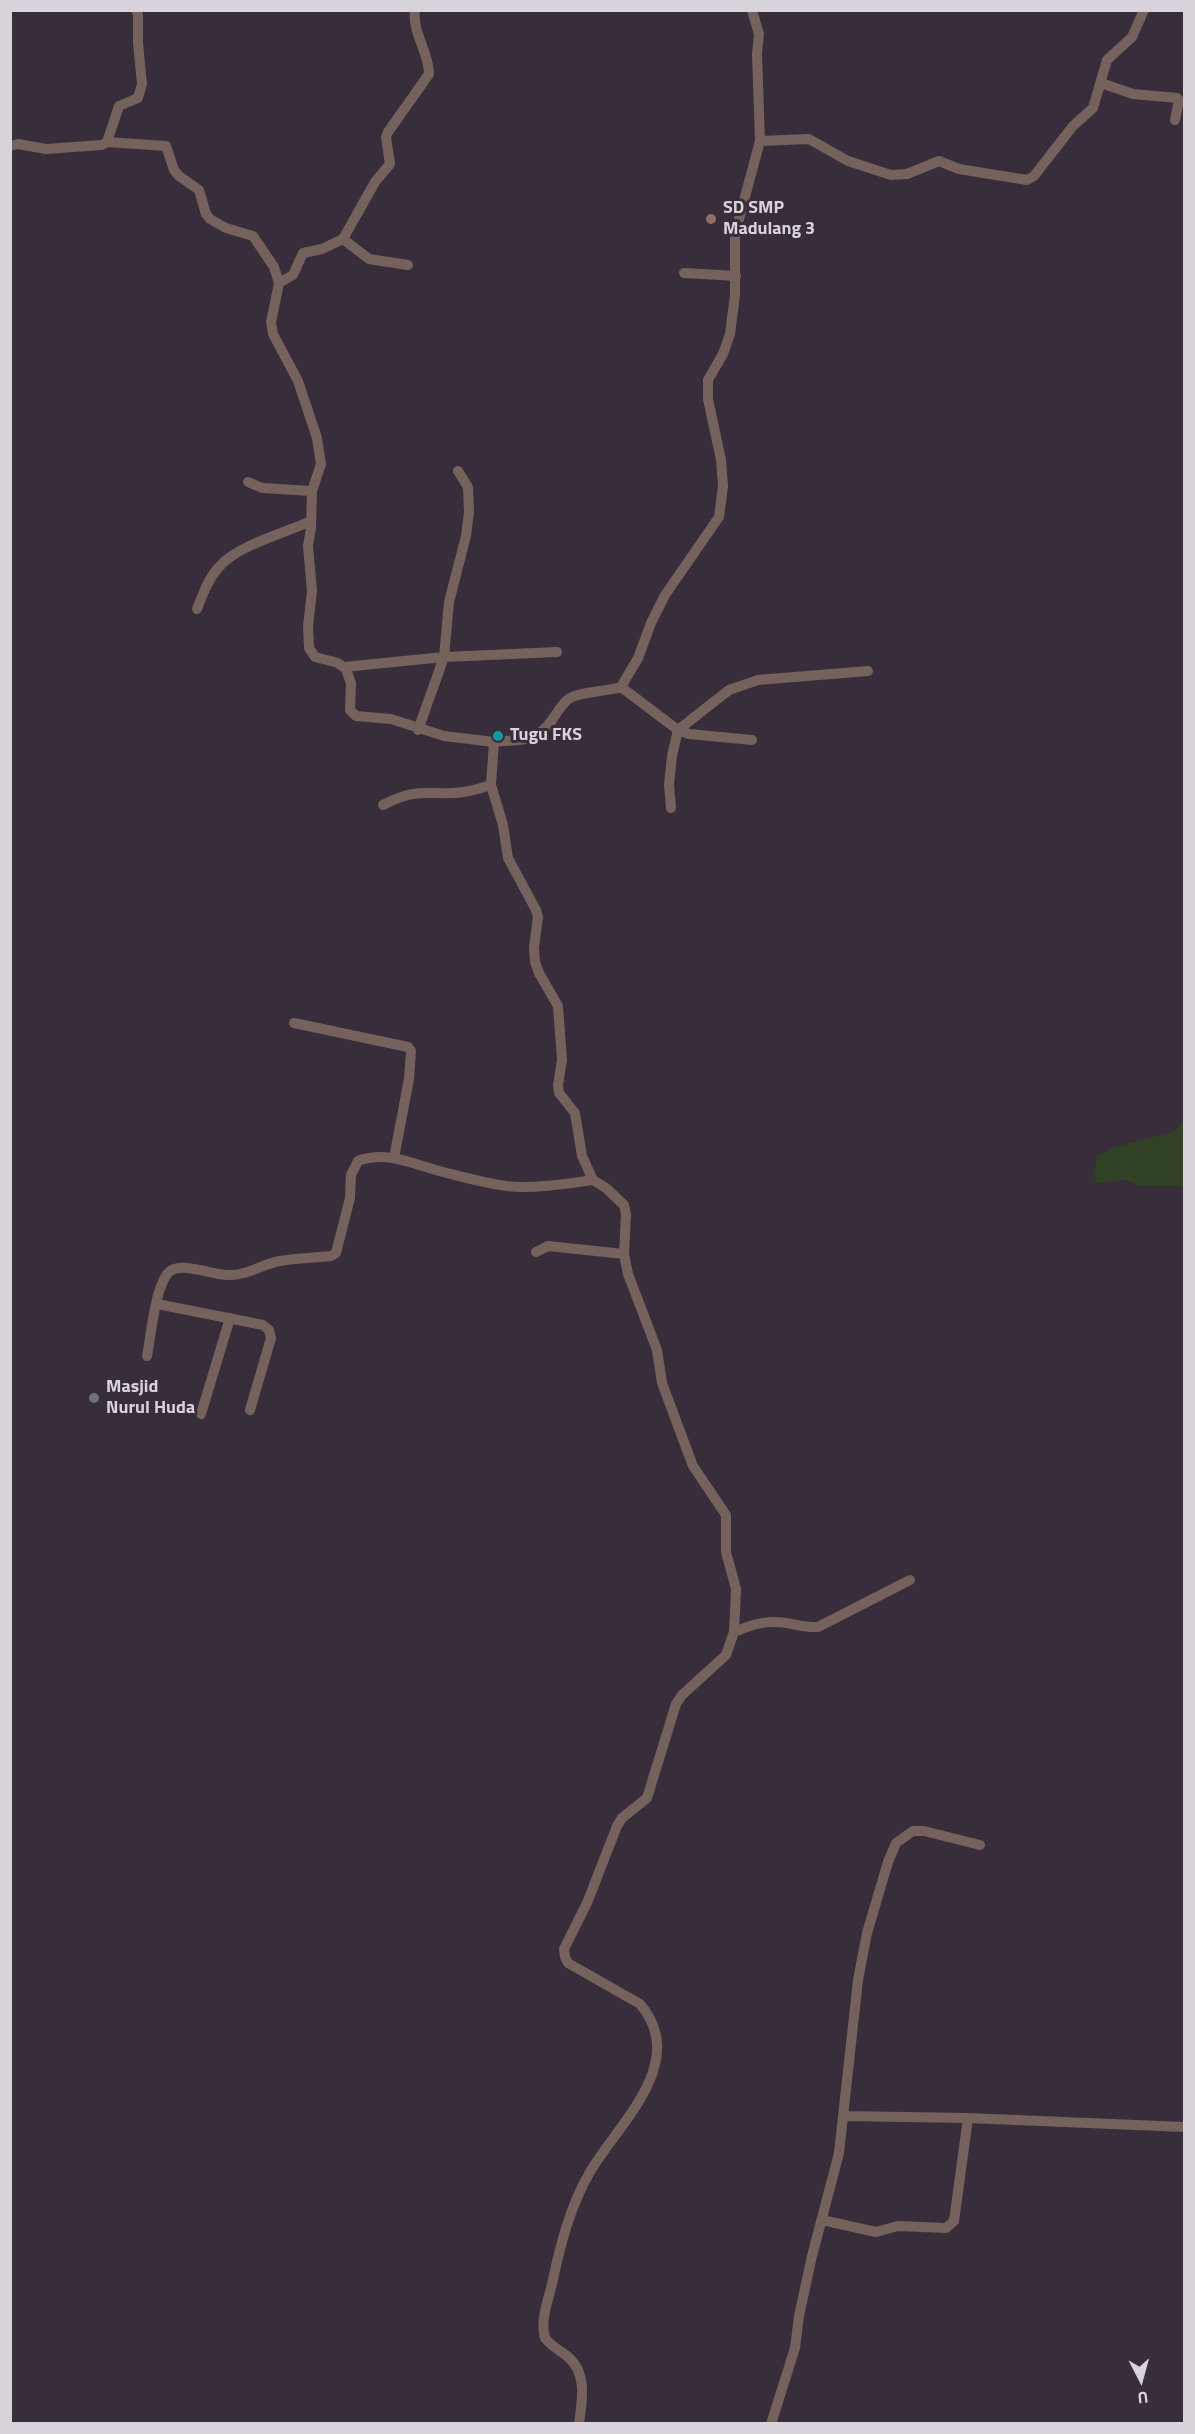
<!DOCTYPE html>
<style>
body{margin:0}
#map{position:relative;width:1195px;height:2434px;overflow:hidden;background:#372d3b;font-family:"Titillium Web",sans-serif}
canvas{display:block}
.frame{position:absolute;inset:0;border:12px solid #d8d2db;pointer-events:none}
.north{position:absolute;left:1111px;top:2350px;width:60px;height:60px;-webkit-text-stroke:4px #372d3b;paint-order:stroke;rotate:174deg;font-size:16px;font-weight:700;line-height:24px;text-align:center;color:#d8d2db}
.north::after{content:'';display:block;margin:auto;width:21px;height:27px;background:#d8d2db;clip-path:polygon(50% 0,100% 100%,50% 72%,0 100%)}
</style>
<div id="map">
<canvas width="1195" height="2434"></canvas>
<div class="frame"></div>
<div class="north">U</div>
</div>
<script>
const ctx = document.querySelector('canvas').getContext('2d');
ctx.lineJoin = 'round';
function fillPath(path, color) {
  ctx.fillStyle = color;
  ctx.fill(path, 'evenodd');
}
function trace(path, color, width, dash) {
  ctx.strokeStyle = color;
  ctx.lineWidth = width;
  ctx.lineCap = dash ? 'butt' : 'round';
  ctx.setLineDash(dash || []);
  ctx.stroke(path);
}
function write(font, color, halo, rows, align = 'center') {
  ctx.font = font + ' "Titillium Web",sans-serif';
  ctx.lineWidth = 6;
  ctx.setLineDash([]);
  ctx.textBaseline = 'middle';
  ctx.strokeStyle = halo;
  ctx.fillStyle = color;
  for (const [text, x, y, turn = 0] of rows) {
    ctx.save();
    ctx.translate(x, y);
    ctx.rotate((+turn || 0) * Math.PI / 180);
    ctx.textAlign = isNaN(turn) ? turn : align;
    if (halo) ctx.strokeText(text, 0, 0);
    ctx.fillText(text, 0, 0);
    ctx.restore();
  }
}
fillPath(new Path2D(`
 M1184 1122V1186H1142L1124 1180 1096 1183 1094 1173 1097 1156 1115 1147 1173 1132Z`), '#314124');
trace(new Path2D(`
 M415 10C412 33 429 52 429 74L388 132 386 137 390 164 375 182 343 239 322 249 303 253 293 275 279 283 271 322 273 334 298 381 317 438 321 464 312 491 311 528 308 546 312 591 308 626 309 648 315 657 338 663 346 669 351 683 350 710 356 716 391 719 444 736 494 742
 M1101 83 1133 94 1177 98 1179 100 1175 120
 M760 141 809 139 848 161 891 175 907 174 939 161 959 169 1027 180 1034 176 1073 126 1093 108 1107 60 1132 37 1144 10
 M107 142 166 146 174 170 179 176 199 190 206 214 210 219 226 228 253 236 274 267 279 283
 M10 146 18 144 46 149 102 145 107 142 119 106 138 98 142 84 138 43V15L136 10
 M343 239 369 259 408 265
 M684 273 736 276
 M248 482 262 488 312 491
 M197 609C203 594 208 579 219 567 238 545 285 533 311 521
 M344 667 444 657 557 652
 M621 687 678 730 689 734 752 740
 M418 730 444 657 449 602 466 536 469 512 468 487 458 471
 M383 805C414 789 421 794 453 793 466 793 479 789 491 785
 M671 808 669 785 672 756 678 730 729 690 758 680 868 671
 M294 1023 408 1047 411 1051 409 1079 394 1158
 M536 1252 548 1246 624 1254
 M157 1304 263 1325 269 1330 271 1338 250 1410
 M147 1356C151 1336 155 1286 169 1272 181 1261 213 1275 227 1275 247 1276 262 1264 280 1261 297 1258 314 1258 331 1256L336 1253 350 1198 351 1175 358 1161C388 1150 414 1165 443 1172 463 1177 485 1183 506 1186 535 1189 564 1184 593 1180
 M201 1414 230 1318
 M734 1632C747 1627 761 1621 775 1622 790 1622 803 1628 818 1627L910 1580
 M844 2116 968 2118 1184 2127
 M822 2220 876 2232 898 2226 946 2228 954 2221 968 2118
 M579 2424C582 2400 588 2373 567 2356 559 2350 551 2346 545 2338 540 2320 548 2301 552 2284 560 2246 570 2206 590 2172 618 2124 690 2062 640 2004L568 1963 565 1957 564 1949 587 1903 617 1826 622 1818 647 1798 676 1704 682 1695 726 1655 734 1632 736 1589 726 1552V1515L693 1466 662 1383 657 1350 628 1274 624 1254 626 1214 624 1205 606 1188 593 1180 582 1156 575 1113 559 1093 558 1085 562 1060 558 1006 539 973 535 962 534 947 538 917 536 910 508 858 503 825 491 785 494 742C520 739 535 744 552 720 557 713 562 703 570 698 582 691 606 692 621 687L638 658 651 623 665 595 719 517 723 486 721 460 708 399V380L723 354 730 334 735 295V234L760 141 757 54 759 34 752 10
 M771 2424 795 2348 799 2316 812 2256 839 2153 858 1980 867 1933 888 1862 896 1843 913 1831H924L980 1845`), '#75625c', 10);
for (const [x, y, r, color] of [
 [711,219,6,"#8d6e63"],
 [498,736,6,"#0f9aa8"],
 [94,1398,6,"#6b7280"]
]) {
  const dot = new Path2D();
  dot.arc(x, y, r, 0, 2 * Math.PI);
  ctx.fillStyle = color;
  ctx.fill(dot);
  trace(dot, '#372d3b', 2);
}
write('bold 18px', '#d8d2db', '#372d3b', [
 ["SD SMP",723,209],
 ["Madulang 3",723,230],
 ["Tugu FKS",510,736],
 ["Masjid",106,1388],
 ["Nurul Huda",106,1409]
], 'left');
</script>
